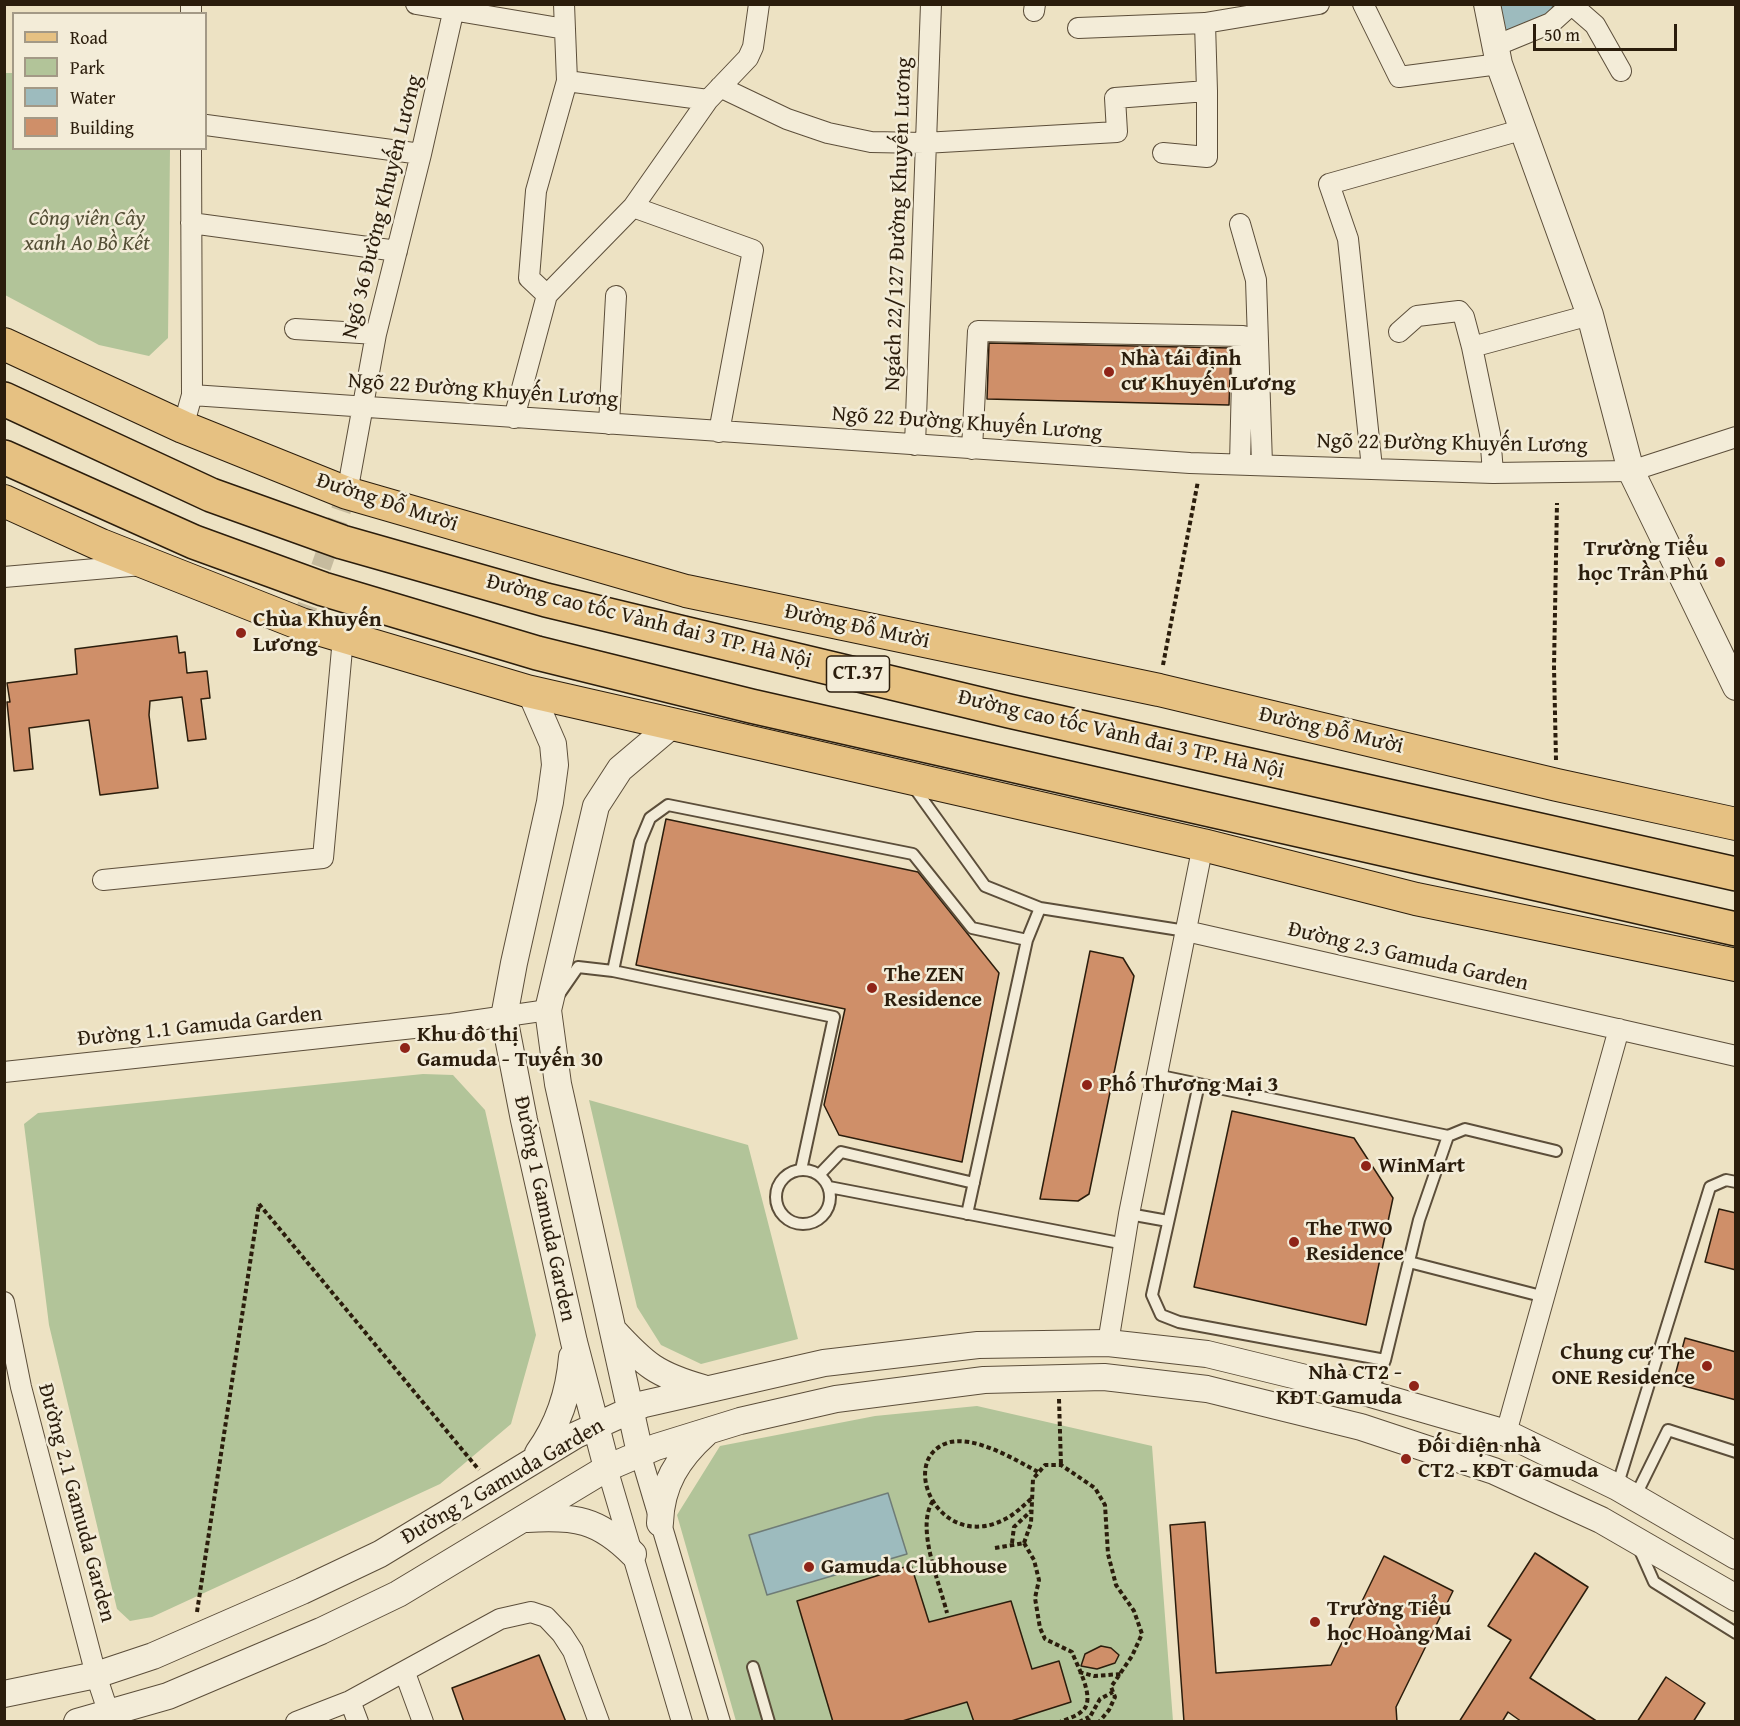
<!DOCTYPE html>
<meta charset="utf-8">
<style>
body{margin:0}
#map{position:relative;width:1740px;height:1726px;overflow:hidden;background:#ede2c3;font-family:"Gentium Book Plus",serif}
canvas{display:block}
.frame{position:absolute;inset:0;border:6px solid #2b1d0c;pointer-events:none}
.legend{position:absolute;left:12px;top:12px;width:195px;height:138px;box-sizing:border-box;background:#f3ecd8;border:2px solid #a39986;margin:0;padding:8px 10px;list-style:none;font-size:18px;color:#2b1d0c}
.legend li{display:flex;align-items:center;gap:12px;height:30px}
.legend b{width:30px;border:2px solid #a39986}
.scale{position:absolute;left:1533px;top:24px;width:144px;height:27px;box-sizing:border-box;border:3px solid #2b1d0c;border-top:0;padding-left:8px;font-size:18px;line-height:21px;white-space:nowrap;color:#2b1d0c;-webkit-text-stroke:4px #f3ecd8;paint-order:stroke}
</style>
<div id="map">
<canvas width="1740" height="1726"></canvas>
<div class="frame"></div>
<ul class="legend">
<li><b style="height:8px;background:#e6c182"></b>Road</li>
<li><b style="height:16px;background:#b2c499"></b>Park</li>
<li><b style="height:16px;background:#9dbbbe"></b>Water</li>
<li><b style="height:16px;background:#cf8f69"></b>Building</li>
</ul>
<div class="scale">50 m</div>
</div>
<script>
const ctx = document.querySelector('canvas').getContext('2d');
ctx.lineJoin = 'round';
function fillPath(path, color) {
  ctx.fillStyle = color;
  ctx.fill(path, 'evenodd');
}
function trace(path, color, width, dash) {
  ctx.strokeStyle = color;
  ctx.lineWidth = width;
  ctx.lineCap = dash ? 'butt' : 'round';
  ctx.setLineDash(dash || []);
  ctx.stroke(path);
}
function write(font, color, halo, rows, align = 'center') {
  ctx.font = font + ' "Gentium Book Plus",serif';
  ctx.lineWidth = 5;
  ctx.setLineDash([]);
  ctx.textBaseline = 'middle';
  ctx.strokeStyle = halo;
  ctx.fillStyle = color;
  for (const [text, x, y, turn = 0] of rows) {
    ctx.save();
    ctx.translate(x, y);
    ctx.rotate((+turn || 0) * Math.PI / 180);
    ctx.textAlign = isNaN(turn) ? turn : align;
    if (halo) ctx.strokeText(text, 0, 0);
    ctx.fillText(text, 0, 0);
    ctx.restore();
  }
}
fillPath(new Path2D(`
 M4 73H13L14 148 170 149 168 338 149 356 99 345 5 295Z
 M423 1074 453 1075 485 1110 536 1335 511 1424 440 1484 152 1617 130 1621 117 1609 49 1325 24 1124 38 1113Z
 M589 1100 748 1145 798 1339 701 1364 661 1345 637 1307Z
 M977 1406 1152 1446 1173 1721H736L677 1515 720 1446 875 1416Z`), '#b2c499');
const water = new Path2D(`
 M1490 5H1553L1551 13 1503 35Z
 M888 1493 907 1554 767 1595 749 1535Z`);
fillPath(water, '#9dbbbe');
trace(water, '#6f7c77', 1.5);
const building = new Path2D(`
 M989 343 1231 348 1229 405 987 399Z
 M177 636 179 653 185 652 187 673 207 671 210 698 201 699 206 739 188 741 182 697 150 701 149 715 158 788 100 795 89 720 29 728 33 769 14 771 7 702H10L7 683 77 674 75 649Z
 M666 819 918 872 999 973 962 1162 839 1135 824 1105 845 1009 636 965Z
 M1090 951 1123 958 1134 976 1089 1194 1078 1201 1040 1199Z
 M1232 1111 1354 1138 1393 1198 1366 1325 1194 1287Z
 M1719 1209 1736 1213V1270L1705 1262Z
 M1685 1338 1736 1352V1400L1673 1383Z
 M1205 1522 1216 1673 1331 1665 1384 1556 1453 1591 1396 1707 1397 1722H1184L1170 1525Z
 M1535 1553 1588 1587 1530 1678 1598 1722H1522L1508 1712 1502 1722H1459L1511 1640 1488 1626Z
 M911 1565 929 1622 1011 1601 1032 1669 1059 1661 1071 1702 1008 1722H974L967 1702 899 1722H833L797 1601Z
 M1101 1646 1111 1648 1119 1655 1115 1663 1097 1669 1081 1666 1085 1654Z
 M539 1655 566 1722H464L452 1688Z
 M1666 1677 1705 1703 1693 1722H1637Z`);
fillPath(building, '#cf8f69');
trace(building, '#2b1d0c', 1.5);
trace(new Path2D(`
 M301 624 347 493`), '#c6bb9e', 20, [20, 10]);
const service = new Path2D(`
 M913 786 985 886 1040 908
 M1027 940 1040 908 1186 931
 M613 971 640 842 650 818 668 805 913 854 972 928 1027 940 967 1214
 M560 993 578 967 613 971 834 1017 801 1170
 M1156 1075 1448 1136
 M1199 1084 1152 1295 1161 1315 1179 1322 1385 1360
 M776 1197a27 27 0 1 1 54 0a27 27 0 1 1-54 0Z
 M819 1175 841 1152 974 1183
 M829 1187 1125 1244
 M1129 1214 1168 1221
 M1409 1262 1545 1297
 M1371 1394 1385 1360 1419 1220 1448 1136 1465 1129 1556 1151
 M1617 1487 1710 1187 1726 1180 1736 1182
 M1635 1497 1668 1430 1736 1452
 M1638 1546 1654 1582 1736 1633
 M753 1667 769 1722`);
const minor = new Path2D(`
 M416 4 565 29
 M1363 4 1399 77 1499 64
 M1572 5 1595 25 1621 71
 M1034 11 1035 4
 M191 14V4
 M1078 28 1205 23 1319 4
 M1495 46 1551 23 1572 4
 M567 81 708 100
 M720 87 787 119 828 133 871 142 924 143 1117 132 1115 98 1207 91 1205 23
 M206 125 421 154
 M1163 153 1207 157V91
 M633 207 753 250 719 432
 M191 223 397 251
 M1240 224 1256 280 1262 464
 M547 295 529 278 536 191 567 81 564 4
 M295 329 376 334
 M1399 332 1417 316 1459 311 1464 317 1472 347 1590 315
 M1472 347 1490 434 1493 473
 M192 395 1190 463 1493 473 1631 471 1736 437
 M514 418 547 295 633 207 708 100 748 58 753 47 759 4
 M609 424 616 296
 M183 427 192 395 191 148
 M915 445 931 4
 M972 449 978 331 1243 336 1240 464
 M1372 468 1348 239 1329 184 1521 130
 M347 493 376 334 421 154 455 4
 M4 577 142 565
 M103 880 323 858 343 638
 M1186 931 1736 1056
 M4 1072 451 1024 548 1010
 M4 1302 21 1387 96 1675 109 1714
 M1108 1343 1129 1214 1203 845
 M1506 1433 1619 1029
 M640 1453 720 1722
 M607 1468 682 1722
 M405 1673 423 1722
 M350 1701 358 1722
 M296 1722 350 1701 500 1619 531 1612 546 1617 562 1634 573 1651 599 1722`);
const tertiary = new Path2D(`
 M1487 4 1499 64 1590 315 1631 471 1736 687
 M530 691 553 744 555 765 550 802 514 963 504 1017 524 1120 574 1342 607 1468
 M613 1330C645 1365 657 1375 703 1388
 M538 1453C559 1424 569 1393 572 1357
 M640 1453 558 1084 548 1010 596 806 620 769 672 725
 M527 1519C575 1516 598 1519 633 1554
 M660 1523C661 1485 678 1458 706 1433
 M4 1694 96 1675 153 1656 302 1591 380 1554 576 1435 644 1404 824 1363 978 1345 1108 1343 1207 1354 1371 1394 1506 1433 1617 1487 1736 1556
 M77 1722 168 1696 321 1631 398 1594 607 1468 656 1447 740 1421 836 1399 984 1380 1104 1377 1207 1389 1361 1427 1494 1471 1601 1520 1736 1598`);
const primary = new Path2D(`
 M4 344 183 427 347 493 686 591 1159 690 1557 785 1736 824
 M4 501 101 545 301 624 527 691 1203 845 1416 899 1736 965`);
const motorway = new Path2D(`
 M4 399 211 495 342 542 546 600 1009 711 1736 874
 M4 457 194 542 323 589 537 653 751 706 1736 929`);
trace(service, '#5c4e3a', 14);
trace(minor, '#5c4e3a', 22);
trace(tertiary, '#5c4e3a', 28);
trace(primary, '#2b1d0c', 34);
trace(motorway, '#2b1d0c', 36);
trace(new Path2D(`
 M1163 665 1198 481
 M1556 760 1554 667 1557 503
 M259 1204 479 1470
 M1059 1399 1061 1465
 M1031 1499C1024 1505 1017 1512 1009 1517 941 1557 896 1461 947 1443 973 1434 1016 1460 1038 1472
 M933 1501C915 1527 940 1584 947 1613
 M1012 1543 1014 1527 1031 1511
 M1024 1543 1031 1523 1033 1479 1045 1465H1061L1095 1488 1105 1505 1108 1554 1116 1585 1134 1611 1142 1634 1132 1656 1111 1687 1115 1697 1109 1710 1099 1722
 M1024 1543 1034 1560 1039 1580 1035 1598 1040 1628 1045 1639 1072 1652C1077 1666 1097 1700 1082 1711 1077 1716 1067 1719 1060 1722
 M995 1548 1024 1543
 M197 1612 259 1204
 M1079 1672 1094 1676 1121 1674
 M1079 1722 1089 1717
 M1087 1722 1100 1699 1113 1692`), '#2b1d0c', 4, [4.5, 3]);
trace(service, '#f3ecd8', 10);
trace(minor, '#f3ecd8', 20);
trace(tertiary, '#f3ecd8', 26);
trace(primary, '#e6c182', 32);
trace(motorway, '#e6c182', 33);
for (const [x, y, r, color] of [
 [1109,372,6,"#8f2418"],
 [1720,562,6,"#8f2418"],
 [241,633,6,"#8f2418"],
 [872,988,6,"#8f2418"],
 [405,1048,6,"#8f2418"],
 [1087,1085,6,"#8f2418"],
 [1366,1166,6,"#8f2418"],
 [1294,1242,6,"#8f2418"],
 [1707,1366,6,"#8f2418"],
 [1414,1386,6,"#8f2418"],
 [1406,1459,6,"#8f2418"],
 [809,1567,6,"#8f2418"],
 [1315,1622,6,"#8f2418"]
]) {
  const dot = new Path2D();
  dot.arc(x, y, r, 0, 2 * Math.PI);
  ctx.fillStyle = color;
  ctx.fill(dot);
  trace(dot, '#f3ecd8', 2);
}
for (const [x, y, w] of [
 [858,674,63]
]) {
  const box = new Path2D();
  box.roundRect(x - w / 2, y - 18, w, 36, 4.5);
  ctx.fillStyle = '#f3ecd8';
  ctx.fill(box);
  trace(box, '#2b1d0c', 1.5);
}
write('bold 21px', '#2b1d0c', null, [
 ["CT.37",858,674]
]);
write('22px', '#2b1d0c', '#f3ecd8', [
 ["Ngõ 36 Đường Khuyến Lương",383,207,-76],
 ["Ngách 22/127 Đường Khuyến Lương",899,224,-88],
 ["Ngõ 22 Đường Khuyến Lương",483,391,4],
 ["Ngõ 22 Đường Khuyến Lương",967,424,4],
 ["Ngõ 22 Đường Khuyến Lương",1452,444,1],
 ["Đường Đỗ Mười",387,503,18],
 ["Đường cao tốc Vành đai 3 TP. Hà Nội",649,622,14],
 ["Đường Đỗ Mười",857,627,12],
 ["Đường Đỗ Mười",1331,731,13],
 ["Đường cao tốc Vành đai 3 TP. Hà Nội",1121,735,13],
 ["Đường 2.3 Gamuda Garden",1408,957,13],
 ["Đường 1.1 Gamuda Garden",200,1027,-6],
 ["Đường 1 Gamuda Garden",544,1209,78],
 ["Đường 2 Gamuda Garden",503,1482,-30],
 ["Đường 2.1 Gamuda Garden",76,1503,75]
]);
write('italic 22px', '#544f36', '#f3ecd8', [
 ["Công viên Cây",87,219],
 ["xanh Ao Bồ Kết",87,244]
]);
write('bold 22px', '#2b1d0c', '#f3ecd8', [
 ["Nhà tái định",1121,359],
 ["cư Khuyến Lương",1121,384],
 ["Trường Tiểu",1708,549,"right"],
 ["học Trần Phú",1708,574,"right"],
 ["Chùa Khuyến",253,620],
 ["Lương",253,645],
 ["The ZEN",884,975],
 ["Residence",884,1000],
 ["Khu đô thị",417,1035],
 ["Gamuda - Tuyến 30",417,1060],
 ["Phố Thương Mại 3",1099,1085],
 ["WinMart",1378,1166],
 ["The TWO",1306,1229],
 ["Residence",1306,1254],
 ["Chung cư The",1695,1353,"right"],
 ["ONE Residence",1695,1378,"right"],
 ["Nhà CT2 -",1402,1373,"right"],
 ["KĐT Gamuda",1402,1398,"right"],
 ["Đối diện nhà",1418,1446],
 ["CT2 - KĐT Gamuda",1418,1471],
 ["Gamuda Clubhouse",821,1567],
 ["Trường Tiểu",1327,1609],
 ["học Hoàng Mai",1327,1634]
], 'left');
</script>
